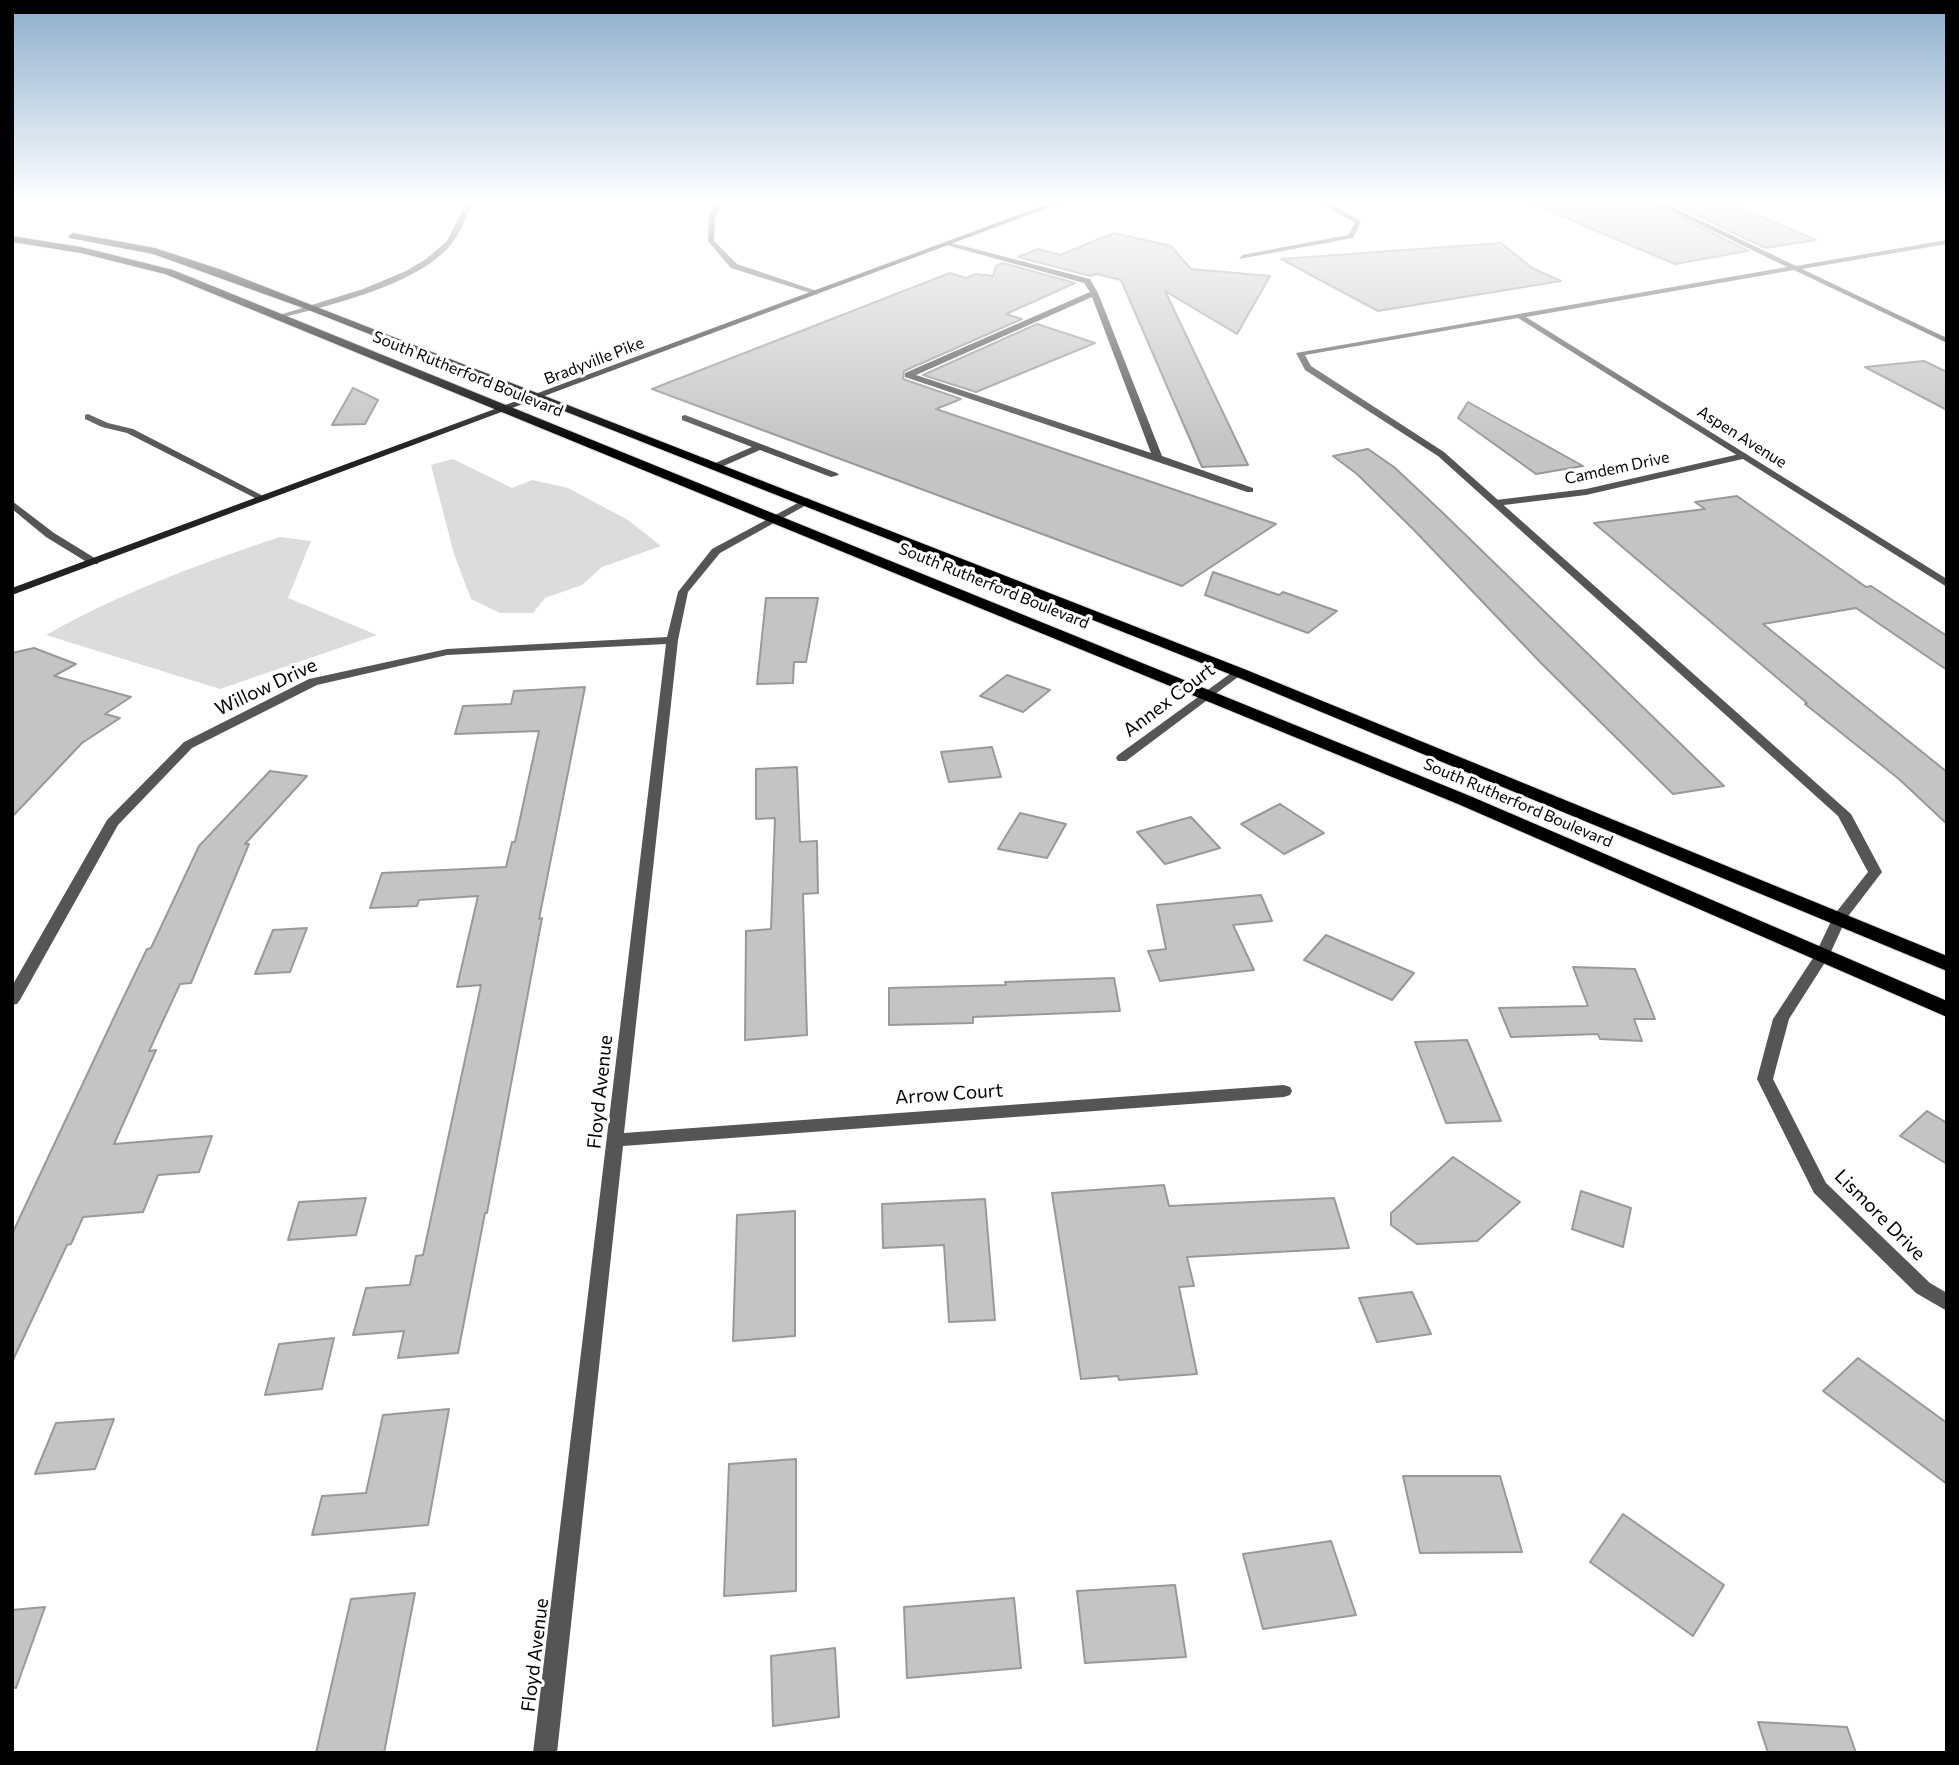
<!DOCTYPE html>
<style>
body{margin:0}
#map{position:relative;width:1959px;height:1765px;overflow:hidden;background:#fff;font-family:Commissioner,sans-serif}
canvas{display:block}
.frame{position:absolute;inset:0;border:14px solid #000;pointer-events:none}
</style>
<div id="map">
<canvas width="1959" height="1765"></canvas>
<div class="frame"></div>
</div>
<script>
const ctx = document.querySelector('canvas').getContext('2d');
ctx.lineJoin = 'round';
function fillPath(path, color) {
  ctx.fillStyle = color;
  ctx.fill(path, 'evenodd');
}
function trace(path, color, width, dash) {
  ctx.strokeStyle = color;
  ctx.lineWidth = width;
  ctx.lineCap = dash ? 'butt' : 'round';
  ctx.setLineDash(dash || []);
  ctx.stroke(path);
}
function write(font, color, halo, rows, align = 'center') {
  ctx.font = font + ' Commissioner,sans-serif';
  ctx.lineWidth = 6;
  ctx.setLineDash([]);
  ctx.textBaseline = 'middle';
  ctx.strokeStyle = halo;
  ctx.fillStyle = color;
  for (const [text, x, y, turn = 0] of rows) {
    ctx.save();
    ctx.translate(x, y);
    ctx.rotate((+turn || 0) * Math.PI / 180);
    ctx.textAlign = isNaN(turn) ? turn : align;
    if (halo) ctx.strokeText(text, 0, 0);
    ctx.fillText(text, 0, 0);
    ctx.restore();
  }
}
fillPath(new Path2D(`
 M453 459 512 488 532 480 568 488 628 520 661 546 602 567 582 585 545 598 533 613H500L471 599 454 554 431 465Z
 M280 537 311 541 288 598 377 635 220 689 46 635C120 593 199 564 280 537Z`), '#dcdcdc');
const building = new Path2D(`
 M1521 199H1644L1748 251 1675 264Z
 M1663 199H1719L1816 240 1765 248Z
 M1114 233 1171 246 1191 269 1270 276 1237 334 1165 291 1248 465 1202 467 1121 280 1097 274 1090 276 1018 257 1038 249 1060 255Z
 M1501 243 1532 268 1561 281 1378 311 1281 259Z
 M1003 263 1075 283 1006 314 1022 319 904 371 903 379 961 399 936 409 1276 524 1182 586 652 389 950 273 966 278 976 274 993 276 996 266Z
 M1037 324 1095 343 976 392 923 375Z
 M1924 361 1947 372V410L1865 367Z
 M353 388 378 400 365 424 332 425Z
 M1468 402 1583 466 1536 474 1458 418Z
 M1368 449 1394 467 1443 513 1724 786 1673 794 1541 663 1414 530 1357 474 1333 456Z
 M1737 496 1866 587 1871 586 1947 636V670L1856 608 1763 624 1947 772V824L1899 779 1805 704 1807 703 1594 523 1705 509 1695 502Z
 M1213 572 1279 595 1283 592 1337 611 1308 633 1205 595Z
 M766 598H818L806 662H794L793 683 757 684Z
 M34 648 76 664 54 676 131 697 105 714 120 718 82 743 12 817V653Z
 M1007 675 1050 690 1023 712 980 696Z
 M585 687 539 919 542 918 487 1213H485L458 1353 398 1358 404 1331 353 1335 366 1288 410 1285 416 1256 423 1255 481 985 457 987 478 896 419 900 417 906 370 908 382 873 506 867 512 842H515L539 731 455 734 463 706 511 704 514 691Z
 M992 747 1001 777 949 782 941 752Z
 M797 767 800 842 817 841 818 893 803 894 807 1035 745 1040 746 931 771 929 775 818 756 819V769Z
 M270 771 307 776 245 844H249L191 983 180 984 149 1051 156 1050 114 1144 212 1136 199 1172 158 1175 143 1212 83 1217 71 1244 67 1245 12 1362V1234L117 1011 147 949 151 948 199 846Z
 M1280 804 1324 833 1284 854 1241 824Z
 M1020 813 1066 824 1047 858 998 849Z
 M1191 817 1220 848 1165 864 1137 832Z
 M1261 895 1272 921 1233 925 1254 970 1160 981 1148 951 1166 949 1157 905Z
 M307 928 290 972 255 974 273 930Z
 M1326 935 1414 973 1392 1000 1304 960Z
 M1573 967 1635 969 1655 1019H1634L1642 1041 1600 1039 1598 1034 1511 1037 1499 1008 1588 1006Z
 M1114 978 1120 1011 973 1017V1023L889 1025V988L1006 985 1005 982Z
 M1467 1040 1501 1121 1446 1123 1415 1042Z
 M1927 1111 1947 1123V1164L1900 1136Z
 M1453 1157 1520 1202 1477 1241 1417 1244 1391 1225V1213Z
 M1164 1185 1169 1206 1334 1198 1349 1248 1187 1257 1194 1286 1179 1287 1197 1374 1119 1380 1118 1376 1081 1379 1052 1193Z
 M1581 1191 1631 1208 1623 1247 1572 1229Z
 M366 1198 356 1235 288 1240 299 1202Z
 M985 1199 995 1320 949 1322 944 1245 883 1248 882 1204Z
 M795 1211V1336L733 1341 737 1215Z
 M1412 1292 1431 1334 1377 1342 1359 1298Z
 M334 1338 322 1389 265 1395 279 1344Z
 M1858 1358 1947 1423V1484L1823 1391Z
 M449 1409 428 1525 312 1535 322 1496 366 1493 383 1415Z
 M114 1419 95 1469 35 1474 56 1423Z
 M796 1459V1591L724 1596 729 1464Z
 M1403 1476H1500L1522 1552 1420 1553Z
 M1623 1514 1724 1585 1693 1636 1590 1562Z
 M1331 1541 1356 1615 1263 1629 1243 1554Z
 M1175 1585 1186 1657 1085 1663 1077 1591Z
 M415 1593 384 1753H316L351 1599Z
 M1014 1598 1021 1668 907 1678 904 1607Z
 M45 1607 16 1688 12 1687V1610Z
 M835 1648 839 1717 773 1726 771 1656Z
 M1758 1722 1847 1727 1856 1753H1768Z`);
fillPath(building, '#c4c4c4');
trace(building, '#999', 2);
const trunk = new Path2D(`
 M73 233 155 248 222 270 1244 669 1947 956V971L1232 675 306 309 153 254 70 238 68 236Z
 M12 236 81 247 173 270 1470 796 1947 1001V1017L1458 804 165 274 81 253 12 242Z`);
trace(trunk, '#dbdbdb', 2);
fillPath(new Path2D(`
 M948 242 1090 279 1098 293 1162 456 1253 488V492H1247L905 377V373L1090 292 1084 283 946 245ZM1092 297 1151 453 916 375Z
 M88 414 108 423 133 429 269 499 261 501 127 433 102 427 85 419V415Z
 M685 415 837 473 839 475 831 477 760 450 719 468H713V464L752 447 682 420V416Z
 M1744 453 1749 456 1747 458 1586 495 1496 506 1491 503 1496 500 1586 489Z
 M12 501 54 533 98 560V564H90L46 537 12 509Z`), '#555');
fillPath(new Path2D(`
 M468 199H474C467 214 462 230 452 243 420 285 327 306 277 319L273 317 363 289 406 271 426 259 447 241Z
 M718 199H724L715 217 714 241 737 264 817 291V295L731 268 708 241 709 217Z
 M1314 199H1323L1361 221 1353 238 1239 259 1242 255 1348 235 1355 223Z
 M1647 199H1656L1796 266 1947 240V244L1802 269 1947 338V343L1794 270 1526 317 1947 579V587L1518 318 1305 355 1311 366 1444 452 1851 814 1882 872 1846 919 1829 956 1789 1019 1773 1079 1826 1183 1930 1283 1947 1293V1311L1916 1293 1814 1193 1757 1079 1773 1019 1815 955 1834 915 1868 872 1838 816 1438 456 1305 370 1296 353 1787 267Z
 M807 498 812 501 810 503 720 553 688 592 678 640 624 1133 1284 1085 1290 1087 1292 1091 1290 1095 1284 1097 623 1146 557 1753H533L666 644 447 655 317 685 192 748 118 825 20 1000 17 1004 12 1005V986L107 820 184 742 309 679 447 649 667 637 678 592 712 549Z
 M1238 668 1244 672 1242 674 1126 761H1118L1116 758 1118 755Z`), '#555');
fillPath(new Path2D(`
 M1061 199H1071L12 595V588Z`), '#222');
fillPath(trunk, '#000');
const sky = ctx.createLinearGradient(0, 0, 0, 447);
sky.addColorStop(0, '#8cadcc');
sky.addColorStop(0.45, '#fff');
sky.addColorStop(1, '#ffffff00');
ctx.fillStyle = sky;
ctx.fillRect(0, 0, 1959, 447);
write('16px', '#000', '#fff', [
 ["Bradyville Pike",594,361,-21],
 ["South Rutherford Boulevard",468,374,22],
 ["Aspen Avenue",1742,437,32],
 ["Camdem Drive",1617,468,-12],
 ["South Rutherford Boulevard",994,586,22],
 ["South Rutherford Boulevard",1518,803,23]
]);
write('19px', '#000', '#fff', [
 ["Willow Drive",266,687,-25],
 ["Annex Court",1169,700,-37],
 ["Floyd Avenue",600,1092,-84],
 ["Arrow Court",949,1094,-4],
 ["Lismore Drive",1880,1215,45],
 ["Floyd Avenue",535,1655,-83]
]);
</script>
